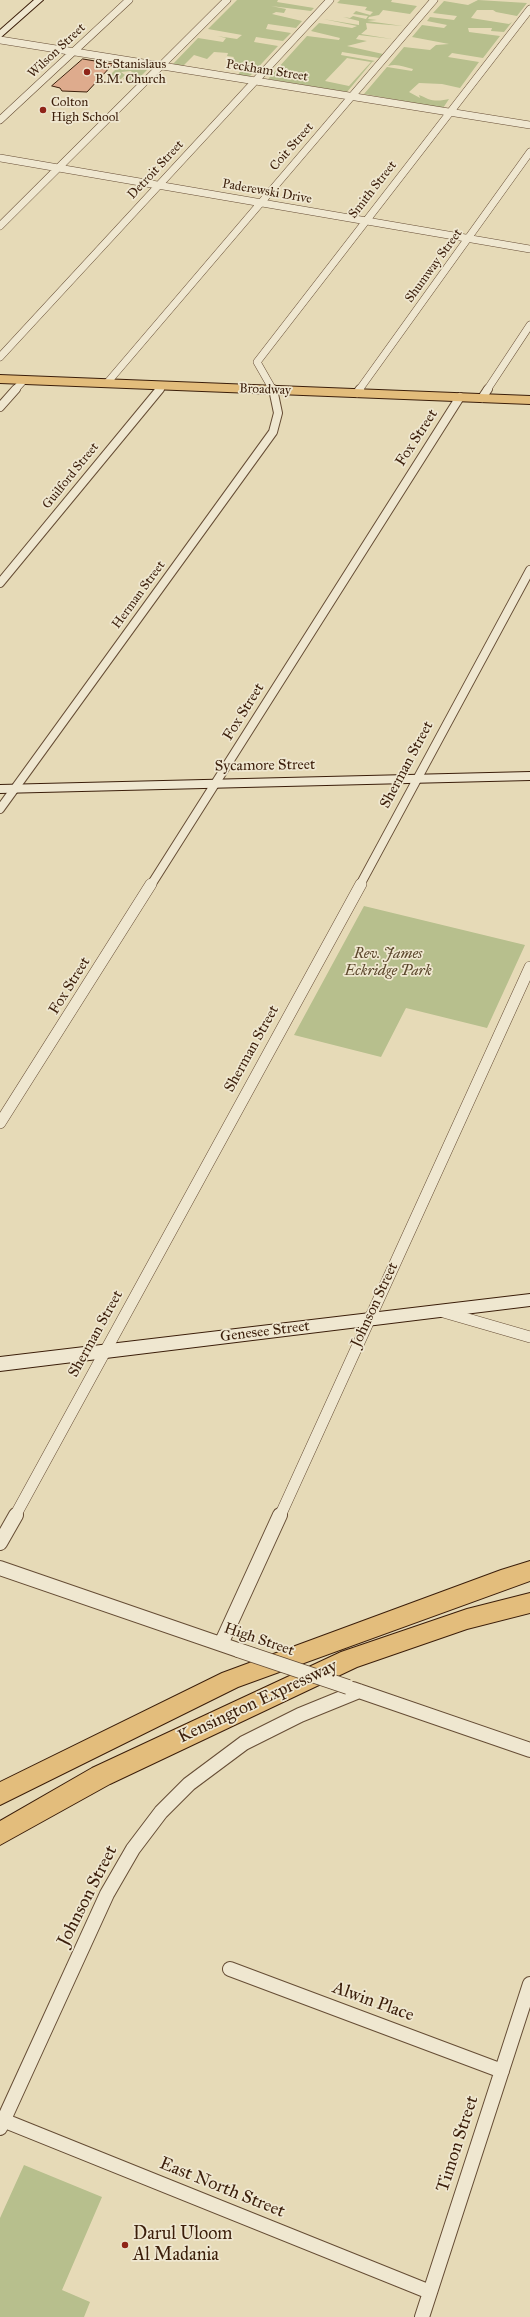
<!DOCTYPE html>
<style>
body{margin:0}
canvas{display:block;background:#e6dab7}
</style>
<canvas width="530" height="2317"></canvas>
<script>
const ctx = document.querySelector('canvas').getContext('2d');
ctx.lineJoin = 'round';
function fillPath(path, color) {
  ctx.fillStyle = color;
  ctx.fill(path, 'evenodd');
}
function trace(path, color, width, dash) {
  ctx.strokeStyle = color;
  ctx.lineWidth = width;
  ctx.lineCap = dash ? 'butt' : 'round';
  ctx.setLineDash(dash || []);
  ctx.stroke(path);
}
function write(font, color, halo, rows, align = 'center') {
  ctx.font = font + ' "IM FELL Great Primer",serif';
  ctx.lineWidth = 3.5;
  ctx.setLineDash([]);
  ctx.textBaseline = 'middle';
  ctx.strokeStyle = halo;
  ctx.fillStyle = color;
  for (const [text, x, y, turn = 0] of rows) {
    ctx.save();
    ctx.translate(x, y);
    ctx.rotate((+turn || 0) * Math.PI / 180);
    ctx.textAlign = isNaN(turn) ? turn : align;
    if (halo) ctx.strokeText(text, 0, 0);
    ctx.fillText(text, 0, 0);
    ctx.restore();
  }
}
fillPath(new Path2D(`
 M237 0H278L277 2 314 8 311 11 271 6 286 9 284 13 309 16 276 12 272 14 302 21 296 28 268 24 266 29 291 33 283 41 256 37 254 42 278 46 250 76 238 75 241 70 235 69 241 64 230 62 234 57 227 56 228 53 214 52 207 59 194 55 183 66 173 64 198 38 223 42 226 38 217 36 237 39 242 35 208 29Z
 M340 0H392L391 2 417 6 410 14 383 10 379 15 369 17 368 19 377 20 367 21 403 26 366 23 367 29 361 34 392 39 359 35 356 39 367 41 347 46 383 54 379 58 342 52 341 55 375 61 372 62 347 92 268 79 307 36 339 40 340 38 311 31 319 23 352 28 357 26 323 19 359 25V21L343 17 350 18 353 16 366 19 368 16 353 14 356 11 370 15 373 12 365 10 367 7 337 3ZM347 58 371 62 349 86 325 81Z
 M478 0 527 3 517 16 496 12 493 10H477L471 18 509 24 512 22 504 32 491 31 492 28H468L469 32 500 36 483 58 452 53 448 57 479 62 460 88 442 84 419 83 409 92 420 98 419 95C423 96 425 98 428 99 436 102 444 100 449 99L443 108 364 94 387 67 412 71 413 69C404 67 397 63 388 66L404 47 430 50 436 45 449 44 412 37 422 25 444 28 447 25 427 21 430 17 454 20 457 16 433 13 444 1 468 5Z
 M121 64 149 68 135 82 123 79 126 76 134 75 131 71 121 72 125 75 121 79 108 77Z
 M364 906 525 945 487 1028 406 1008 381 1057 294 1035Z
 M24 2165 102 2197 62 2290 90 2302 84 2317H0V2218Z`), '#b7bf8d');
const building = new Path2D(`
 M83 59 113 64 87 92 62 91 60 88 52 86Z`);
fillPath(building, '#deab8d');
trace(building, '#3b1e0a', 1);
const streetFar3 = new Path2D(`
 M0 40 530 125
 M0 120 129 0
 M0 158 530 249
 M0 226 227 0
 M0 357 330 0
 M107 383 434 0
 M15 390 24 380
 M159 390 162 386
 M273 390 257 362 530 9
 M359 390 530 152
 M487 390 530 325`);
const streetFar2 = new Path2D(`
 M357 393 360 389
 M482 398 488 389
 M0 407 16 389
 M0 583 160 389
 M0 809 273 432 278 413 273 389
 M151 885 460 397
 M360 885 530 570`);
const streetFar1 = new Path2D(`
 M0 1123 151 884
 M440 1311 530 1337
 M15 1516 361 884
 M280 1516 530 967`);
const street = new Path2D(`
 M0 1543 16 1515
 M0 1568 238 1650
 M221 1644 280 1515
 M353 1689 530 1750
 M230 1969 502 2071
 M0 2119 430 2292
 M0 2128 107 1894 133 1849 161 1812 189 1784 244 1743 300 1715 359 1691
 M422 2317 530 1984`);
const secondary = new Path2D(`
 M34 0H43L0 38V30Z
 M530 772V780L0 793V785Z
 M530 1294V1306L0 1371V1357Z`);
const primary = new Path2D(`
 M0 375 530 396V404L0 383Z`);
const highway = new Path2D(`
 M530 1561V1581L238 1687 0 1805V1782L222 1673 501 1570Z
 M530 1593V1613L467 1629 357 1667 110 1784 0 1845V1821L92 1768 341 1652 467 1609Z`);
trace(streetFar3, '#664d35', 8);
trace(streetFar2, '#664d35', 10);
trace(streetFar1, '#664d35', 12);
trace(street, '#664d35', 16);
trace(secondary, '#3b1e0a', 2);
trace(primary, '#3b1e0a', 2);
trace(highway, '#3b1e0a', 2);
trace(streetFar3, '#efe7d0', 7);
trace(streetFar2, '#efe7d0', 8);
trace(streetFar1, '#efe7d0', 11);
trace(street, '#efe7d0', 14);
fillPath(secondary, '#efe7d0');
fillPath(primary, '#e3bd7c');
fillPath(highway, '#e3bd7c');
const streetBridge = new Path2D(`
 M238 1650 348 1687`);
trace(streetBridge, '#664d35', 16, []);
trace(streetBridge, '#efe7d0', 14);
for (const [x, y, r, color] of [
 [87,72,4,"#8f2418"],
 [43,110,4,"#8f2418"],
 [125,2245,4,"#8f2418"]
]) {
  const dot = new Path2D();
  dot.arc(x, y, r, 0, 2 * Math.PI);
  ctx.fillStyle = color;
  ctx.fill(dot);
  trace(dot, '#efe7d0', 1.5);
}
write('13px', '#3b1e0a', '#efe7d0', [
 ["Wilson Street",57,51,-43],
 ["Peckham Street",267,71,9],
 ["Coit Street",292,147,-49],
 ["Detroit Street",156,170,-47],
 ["Smith Street",373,190,-52],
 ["Paderewski Drive",267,192,10],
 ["Shumway Street",434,266,-54],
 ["Broadway",265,390,2],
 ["Guilford Street",71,476,-51],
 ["Herman Street",139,595,-54]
]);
write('13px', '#3b1e0a', '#efe7d0', [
 ["St. Stanislaus",95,65],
 ["B.M. Church",95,80],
 ["Colton",51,103],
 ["High School",51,118]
], 'left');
write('15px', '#3b1e0a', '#efe7d0', [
 ["Fox Street",417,438,-57],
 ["Fox Street",244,712,-58],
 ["Sherman Street",407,765,-62],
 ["Sycamore Street",265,766,-1],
 ["Fox Street",70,986,-58],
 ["Sherman Street",252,1049,-61],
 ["Johnson Street",375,1305,-65],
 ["Genesee Street",265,1332,-7],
 ["Sherman Street",96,1334,-61],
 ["High Street",259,1640,19]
]);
write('italic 15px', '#5a462b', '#efe7d0', [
 ["Rev. James",388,954],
 ["Eckridge Park",388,971]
]);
write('18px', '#3b1e0a', '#efe7d0', [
 ["Kensington Expressway",258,1702,-25],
 ["Johnson Street",88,1896,-63],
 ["Alwin Place",373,2002,20],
 ["Timon Street",458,2144,-72],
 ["East North Street",222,2188,22]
]);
write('18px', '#3b1e0a', '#efe7d0', [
 ["Darul Uloom",133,2235],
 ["Al Madania",133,2256]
], 'left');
</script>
